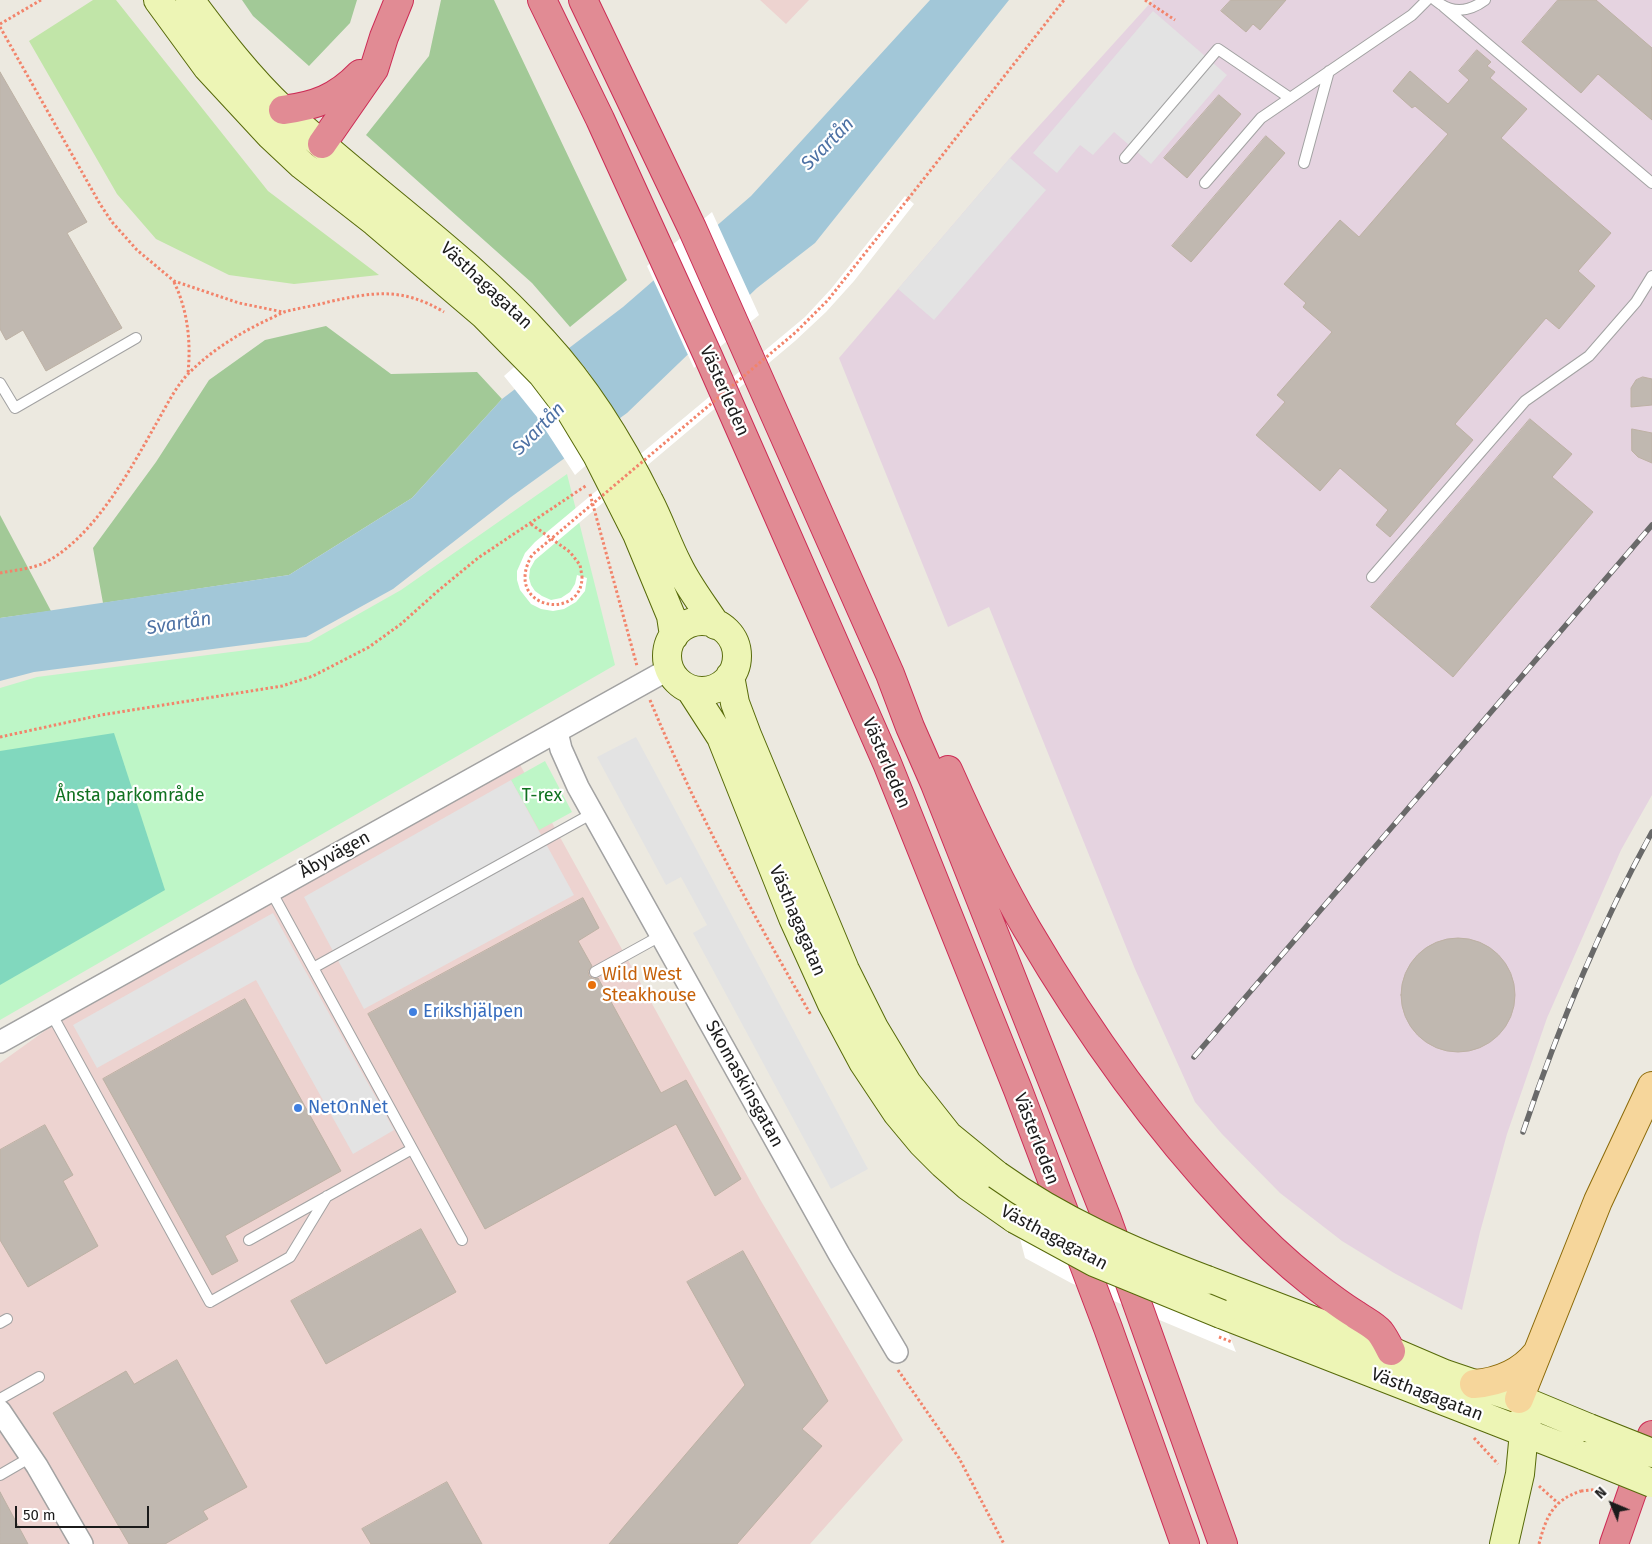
<!DOCTYPE html>
<meta charset="utf-8">
<style>
body{margin:0}
#map{position:relative;width:1652px;height:1544px;overflow:hidden;background:#ece9e0;font-family:"Fira Sans",sans-serif}
canvas{display:block}
.north{position:absolute;left:1587px;top:1479px;width:50px;height:50px;-webkit-text-stroke:4px #fff;paint-order:stroke;rotate:315deg;font-size:14px;font-weight:700;line-height:20px;text-align:center;color:#1b1b1b}
.north::after{content:'';display:block;margin:auto;width:18px;height:22px;background:#1b1b1b;clip-path:polygon(50% 0,100% 100%,50% 72%,0 100%)}
.scale{position:absolute;left:15px;top:1506px;width:134px;height:22px;box-sizing:border-box;border:2px solid #1b1b1b;border-top:0;padding-left:6px;font-size:15px;line-height:18px;white-space:nowrap;color:#1b1b1b;-webkit-text-stroke:4px #fff;paint-order:stroke}
</style>
<div id="map">
<canvas width="1652" height="1544"></canvas>
<div class="north">N</div>
<div class="scale">50 m</div>
</div>
<script>
const ctx = document.querySelector('canvas').getContext('2d');
ctx.lineJoin = 'round';
function fillPath(path, color) {
  ctx.fillStyle = color;
  ctx.fill(path, 'evenodd');
}
function trace(path, color, width, dash) {
  ctx.strokeStyle = color;
  ctx.lineWidth = width;
  ctx.lineCap = dash ? 'butt' : 'round';
  ctx.setLineDash(dash || []);
  ctx.stroke(path);
}
function write(font, color, halo, rows, align = 'center') {
  ctx.font = font + ' "Fira Sans",sans-serif';
  ctx.lineWidth = 4.5;
  ctx.setLineDash([]);
  ctx.textBaseline = 'middle';
  ctx.strokeStyle = halo;
  ctx.fillStyle = color;
  for (const [text, x, y, turn = 0] of rows) {
    ctx.save();
    ctx.translate(x, y);
    ctx.rotate((+turn || 0) * Math.PI / 180);
    ctx.textAlign = isNaN(turn) ? turn : align;
    if (halo) ctx.strokeText(text, 0, 0);
    ctx.fillText(text, 0, 0);
    ctx.restore();
  }
}
fillPath(new Path2D(`
 M760 0H809L786 24Z
 M519 763 761 1201 903 1440 810 1544H0V1063L46 1030Z`), '#edd3d0');
fillPath(new Path2D(`
 M1153 0H1652V795L1621 850 1547 1018 1507 1134 1480 1232 1462 1310 1394 1273 1342 1241 1280 1193 1222 1134 1195 1102 1135 969 989 607 948 627 839 358 1010 158Z`), '#e5d3e0');
fillPath(new Path2D(`
 M93 0H116L268 191 379 275 294 284 229 275 156 239 117 194 29 41Z`), '#c1e5a8');
fillPath(new Path2D(`
 M242 0H357L350 23 309 66 253 16Z
 M441 0H494L627 280 570 327 532 283 366 135 429 56Z
 M326 326 391 374 477 372 502 399 412 498 289 575 103 603 93 548 156 462 209 380 265 340Z
 M0 515 51 611 0 618Z`), '#a2c997');
fillPath(new Path2D(`
 M567 474 615 665 0 1020V688L37 677 309 642 401 590Z
 M545 761 572 812 539 830 511 780Z`), '#bef6c7');
fillPath(new Path2D(`
 M114 733 165 890 0 985V751Z`), '#81d8be');
fillPath(new Path2D(`
 M1153 11 1227 75 1151 164 1114 132 1093 155 1080 145 1057 173 1033 153Z
 M1010 158 1046 190 934 320 898 289Z
 M636 737 868 1169 831 1189 693 933 707 925 681 877 666 885 597 757Z
 M511 780 574 895 364 1009 304 897Z
 M273 913 394 1130 353 1154 256 980 97 1068 73 1025Z`), '#e3e3e3');
fillPath(new Path2D(`
 M930 0H1009L815 243 757 288 627 413 511 497 393 589 306 637 34 672 0 681V618L289 575 412 498 502 399 623 307 751 196Z`), '#a2c7d8');
fillPath(new Path2D(`
 M905 196 914 204 854 281 826 312 795 341 535 560 530 569 529 578 531 585 535 591 542 596 551 600 561 598 570 592 575 584 577 575 587 578 585 591 576 602 564 609 553 611 541 609 531 604 520 590 517 580V571L525 553 535 542 805 317 831 289Z
 M712 212 759 315 694 368 647 266Z
 M555 331 587 370 627 429 575 475 537 417 504 376Z
 M1000 1161 1036 1185 1078 1209 1132 1235 1221 1314 1236 1352 1071 1283 1025 1258Z`), '#fff');
const building = new Path2D(`
 M1231 0H1286L1260 30 1253 24 1246 32 1221 11Z
 M1558 0H1596L1652 48V120L1598 74 1581 93 1522 42Z
 M1477 50 1491 62 1487 66 1495 72 1490 78 1527 109 1501 138 1611 233 1578 271 1595 286 1559 329 1546 318 1455 424 1473 440 1390 537 1376 525 1388 510 1340 468 1320 491 1256 435 1285 402 1277 395 1332 332 1303 307 1306 303 1284 284 1340 220 1359 237 1448 134 1415 106 1412 108 1393 91 1410 71 1448 104 1469 80 1459 71Z
 M0 72 87 222 67 233 122 328 46 371 23 330 6 340 0 329Z
 M1219 95 1241 114 1187 178 1164 158Z
 M1266 136 1285 153 1191 262 1172 246Z
 M1643 377 1652 379V405L1631 407V388L1636 380Z
 M1530 419 1572 454 1552 477 1593 512 1453 677 1371 607Z
 M1632 429 1652 433V463L1638 457 1632 451Z
 M583 898 599 928 578 941 592 966 588 971 589 976 594 979 598 978 661 1093 686 1080 741 1179 715 1196 676 1124 485 1229 368 1014Z
 M1401 995a57 57 0 1 1 114 0a57 57 0 1 1-114 0Z
 M245 999 341 1171 225 1236 238 1261 212 1275 103 1079Z
 M45 1125 73 1175 63 1181 98 1246 28 1287 0 1240V1150Z
 M421 1229 456 1292 326 1364 291 1301Z
 M743 1251 828 1401 802 1429 822 1446 737 1544H609L745 1385 687 1282Z
 M177 1360 247 1487 203 1511 208 1519 165 1544H129L53 1413 126 1371 134 1384Z
 M447 1482 482 1544H371L362 1529Z
 M0 1492 28 1544H0Z`);
fillPath(building, '#c0b8b0');
trace(building, '#bdb1a4', 1);
const lane = new Path2D(`
 M1435 0C1451 14 1469 12 1485 0
 M1444 7 1652 183
 M1125 158 1218 49 1290 98
 M1304 163 1329 71
 M1205 183 1261 118 1412 15 1427 0
 M0 383 15 408 136 338
 M1372 577 1525 401 1589 356 1636 302 1652 276
 M271 891 462 1240
 M313 968 593 813
 M595 972 662 935
 M51 1013 210 1302 290 1257 327 1196
 M249 1240 412 1149
 M0 1323 7 1319
 M0 1399 39 1377
 M0 1475 31 1457`);
const street = new Path2D(`
 M557 732 561 749 578 787 839 1254 897 1352
 M0 1042 669 669
 M0 1411 37 1466 82 1544`);
const secondary = new Path2D(`
 M158 0 207 67 270 135 302 165 375 222 483 314 542 374 571 412 597 455 637 534 671 616 674 636
 M190 0C219 39 248 77 284 111 369 190 466 255 544 342 587 389 621 444 649 501 660 522 667 544 678 565 688 586 703 605 716 625
 M667 656a35 35 0 1 1 70 0a35 35 0 1 1-70 0Z
 M730 676 735 703 747 735 845 970 874 1028 907 1083 948 1135 997 1175
 M690 689 721 737 793 918 832 1004 863 1062 897 1113 922 1143 943 1164 968 1186 1015 1219
 M1207 1280 1382 1347 1445 1374 1519 1399 1589 1428
 M1221 1314 1585 1456
 M1504 1544 1520 1474 1524 1432 1527 1420 1525 1415`);
const primary = new Path2D(`
 M1474 1384C1499 1382 1521 1373 1537 1353
 M1519 1399 1598 1201 1652 1086`);
const highway = new Path2D(`
 M542 0 600 119 708 356 887 763 1018 1090 1108 1328 1185 1544
 M583 0 692 228 890 674 910 727 935 784 1107 1219 1223 1544
 M283 110C315 106 337 98 360 74
 M322 144 374 69 384 37 399 0
 M948 770C972 824 997 878 1027 929 1085 1028 1153 1124 1232 1208 1257 1235 1284 1261 1312 1283 1326 1294 1340 1305 1355 1314 1363 1320 1374 1325 1380 1332 1384 1337 1388 1345 1391 1351
 M1614 1544 1652 1435`);
trace(lane, '#a2a2a2', 12);
trace(street, '#a2a2a2', 24);
trace(secondary, '#576a0a', 30);
trace(primary, '#8a6907', 30);
trace(highway, '#cc2c55', 30);
trace(new Path2D(`
 M1145 0 1175 20
 M0 24 41 0
 M0 27 100 204 112 222 137 250 174 281 239 303 283 312
 M908 199 1064 0
 M174 282C188 311 191 342 188 373
 M590 494 637 666
 M531 524 570 552 580 565 582 576
 M0 573C15 570 31 569 44 563 94 538 130 470 156 424 166 407 175 387 189 373 211 351 235 336 263 322 270 319 277 315 284 312 298 308 314 306 328 302 373 292 402 287 444 312
 M650 700C695 809 752 913 811 1015
 M0 737 101 715 282 686 313 676 369 647 401 624 439 590 478 558 587 485
 M898 1370 959 1458 1004 1544
 M1474 1438 1498 1464
 M1539 1486 1558 1503
 M1539 1544C1546 1517 1553 1500 1581 1491`), '#f2846b', 3, [2.5, 2.5]);
trace(lane, '#fff', 10);
trace(street, '#fff', 21);
trace(secondary, '#edf5b5', 28);
trace(primary, '#f6d69b', 28);
trace(highway, '#e18b94', 28);
const rail = new Path2D(`
 M1194 1057 1652 525
 M1523 1132C1558 1028 1599 928 1652 832`);
trace(rail, '#696969', 5.5);
trace(rail, '#fff', 4, [11]);
const secondaryBridge = new Path2D(`
 M997 1175C1061 1221 1133 1252 1207 1280
 M1015 1219 1094 1262 1221 1314
 M1589 1428 1652 1453
 M1585 1456 1652 1483`);
trace(secondaryBridge, '#576a0a', 30, []);
trace(new Path2D(`
 M582 576C583 623 501 609 532 555L796 332 828 300 908 199
 M1219 1337 1232 1342
 M1581 1491 1603 1489`), '#f2846b', 3, [2.5, 2.5]);
trace(secondaryBridge, '#edf5b5', 28);
for (const [x, y, r, color] of [
 [592,985,5,"#e8710a"],
 [413,1012,5,"#3f7fe0"],
 [298,1108,5,"#3f7fe0"]
]) {
  const dot = new Path2D();
  dot.arc(x, y, r, 0, 2 * Math.PI);
  ctx.fillStyle = color;
  ctx.fill(dot);
  trace(dot, '#fff', 2);
}
write('18px', '#1b1b1b', '#fff', [
 ["Västhagagatan",486,286,43],
 ["Västerleden",724,391,66],
 ["Västerleden",886,763,67],
 ["Åbyvägen",335,855,-29],
 ["Västhagagatan",797,921,67],
 ["Skomaskinsgatan",744,1084,61],
 ["Västerleden",1036,1139,69],
 ["Västhagagatan",1054,1238,28],
 ["Västhagagatan",1427,1395,21]
]);
write('18px', '#107120', '#fff', [
 ["Ånsta parkområde",130,796],
 ["T-rex",542,796]
]);
write('18px', '#c56008', '#fff', [
 ["Wild West",602,975],
 ["Steakhouse",602,996]
], 'left');
write('18px', '#366cbe', '#fff', [
 ["Erikshjälpen",423,1012],
 ["NetOnNet",308,1108]
], 'left');
write('italic 19px', '#4d71a4', '#fff', [
 ["Svartån",828,144,-45],
 ["Svartån",539,429,-45],
 ["Svartån",179,624,-9]
]);
</script>
